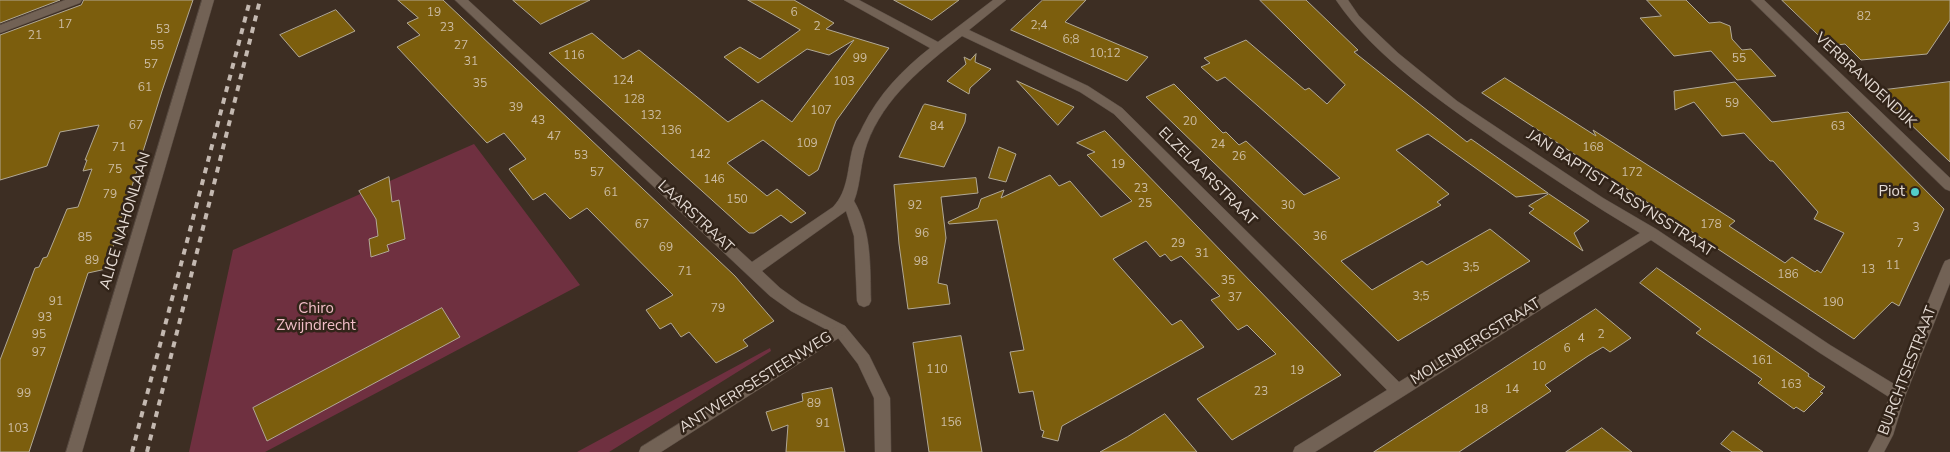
<!DOCTYPE html>
<style>
body{margin:0}
canvas{display:block;background:#3d2e23}
</style>
<canvas width="1950" height="452"></canvas>
<script>
const ctx = document.querySelector('canvas').getContext('2d');
ctx.lineJoin = 'round';
function fillPath(path, color) {
  ctx.fillStyle = color;
  ctx.fill(path, 'evenodd');
}
function trace(path, color, width, dash) {
  ctx.strokeStyle = color;
  ctx.lineWidth = width;
  ctx.lineCap = dash ? 'butt' : 'round';
  ctx.setLineDash(dash || []);
  ctx.stroke(path);
}
function write(font, color, halo, rows, align = 'center') {
  ctx.font = font + ' "Nunito Sans",sans-serif';
  ctx.lineWidth = 5;
  ctx.setLineDash([]);
  ctx.textBaseline = 'middle';
  ctx.strokeStyle = halo;
  ctx.fillStyle = color;
  for (const [text, x, y, turn = 0] of rows) {
    ctx.save();
    ctx.translate(x, y);
    ctx.rotate((+turn || 0) * Math.PI / 180);
    ctx.textAlign = isNaN(turn) ? turn : align;
    if (halo) ctx.strokeText(text, 0, 0);
    ctx.fillText(text, 0, 0);
    ctx.restore();
  }
}
fillPath(new Path2D(`
 M474 144 580 285 265 452H189L233 250Z
 M770 348 771 351 609 452H577Z`), '#6f3040');
const building = new Path2D(`
 M0 0H60L0 23Z
 M84 0H193L162 91 106 269 88 273 29 452H0V360L35 268 39 267 43 258 47 257 67 209 78 207 92 169 83 171 87 160H85L99 125 60 132 47 166 0 180V35L81 5Z
 M398 0H443L735 276 774 321 743 340 748 346 716 363 689 332 681 337 671 323 660 329 646 310 673 295 587 208 570 219 545 193 533 200 509 169 526 159 504 133 487 143 397 47 420 35 407 23 418 18Z
 M513 0H590L541 24Z
 M748 0H794L834 23 826 29 889 48 836 121 818 170 809 176 763 140 727 163 767 196 777 189 806 213 791 223 781 215 754 233H749L743 228 549 53 592 33 623 59 639 50 728 122 762 100 792 122 854 40 829 55 807 49 758 83 724 57 740 47 760 59 800 30Z
 M894 0H959L932 20Z
 M1043 0H1086L1065 22 1148 57 1127 81 1011 30Z
 M1260 0H1306L1358 50 1354 52 1418 103 1467 142 1471 139 1548 193 1516 197 1428 134 1396 150 1449 194 1437 202 1441 205 1341 261 1372 290 1422 261 1427 265 1490 229 1530 261 1398 341 1146 97 1174 84 1223 133 1226 132 1239 145 1246 141 1304 195 1340 178 1225 77 1217 81 1201 67 1210 63 1204 58 1246 40 1305 90 1309 88 1327 104 1345 85Z
 M1647 0H1686L1709 23 1720 22 1730 26 1732 39 1742 50 1751 49 1776 76 1737 80 1711 51 1674 56 1640 18 1661 16Z
 M1782 0H1950V20L1927 54 1861 60 1845 44 1830 46Z
 M336 10 355 31 299 57 280 35Z
 M976 54 975 62 991 69 970 88 969 94 947 81 966 64 964 57 970 60Z
 M1505 78 1596 136 1593 130 1735 221 1729 226 1785 263 1792 257 1815 272 1817 270 1821 273 1844 233 1814 219 1818 212 1773 161H1770L1744 133 1722 136 1694 102 1675 110 1674 91 1735 82 1772 122 1848 112 1944 209 1899 306 1892 302 1854 339 1482 93Z
 M1017 81 1063 102 1074 107 1058 125Z
 M1950 82V162L1876 91Z
 M925 104 966 114 965 122 944 167 899 157 923 106Z
 M1105 131 1197 226 1341 375 1232 440 1197 399 1276 354 1247 325 1238 330 1211 300 1220 296 1181 256 1171 261 1165 254 1160 257 1146 241 1113 259 1172 325 1181 320 1204 347 1062 426 1058 441 1042 437 1044 431 1041 430 1033 391 1019 393 1013 365 1010 352 1024 350 997 220 949 224 948 222 978 208 981 199 1004 190 1001 198 1050 175 1059 186 1070 181 1101 217 1132 201 1087 155 1095 152 1077 143Z
 M999 147 1016 154 1006 182 989 178Z
 M389 177 392 202 399 200 405 239 387 245 389 251 371 257 369 239 378 236 376 219 359 191Z
 M976 178 978 193 941 197 946 238 938 283 947 285 950 304 908 309 899 244 894 185Z
 M1549 194 1589 221 1574 233 1583 251 1529 213 1534 209 1529 206Z
 M1657 268 1809 374 1808 376 1825 387 1820 392 1823 393 1804 412 1796 407 1794 409 1758 383 1762 379 1696 333 1701 329 1640 283Z
 M442 308 460 337 267 441 253 408Z
 M1596 309 1631 338 1610 352 1603 347 1588 356 1545 385 1551 391 1459 452H1374Z
 M961 336 982 452H929L913 343Z
 M832 388 845 452H786L788 425 772 431 766 412 803 401 802 394Z
 M1165 414 1197 452H1100L1127 437Z
 M1602 428 1632 452H1566Z
 M1733 431 1763 452H1732L1721 444Z`);
fillPath(building, '#7c5e0d');
trace(building, '#b1a895', 1);
const minor = new Path2D(`
 M65 0H82L80 3 0 33V25Z
 M202 0H214L82 452H66Z
 M455 0H468L752 262 833 207C849 190 847 168 853 147 855 140 860 133 863 126 879 94 902 70 930 48L844 0H859L938 42 993 0H1006L969 30 1088 86 1122 108 1399 382 1640 233C1593 205 1548 175 1502 144 1446 105 1375 58 1336 0H1348L1359 16 1398 53 1457 101 1603 198 1656 229 1830 345 1894 384 1943 265 1945 261 1950 259V283L1904 399 1893 435 1884 452H1868L1878 433 1889 397 1820 353 1651 240 1315 452H1293L1295 447 1387 390 1114 114 1080 92 962 36C924 66 884 97 867 144 860 163 861 183 854 201 872 232 870 266 871 301L869 305 864 307 859 305 857 301 854 236 846 211 762 271 780 288 801 303 845 326 869 355 890 398 891 452H875L874 398 858 364 835 334 791 311 770 296Z`);
const tertiary = new Path2D(`
 M840 324 845 326 847 330 845 334 661 452H639L641 447Z`);
const secondary = new Path2D(`
 M1751 0H1764L1950 178V191L1945 189Z`);
trace(minor, '#564940', 1);
trace(tertiary, '#564940', 1);
trace(secondary, '#564940', 1);
fillPath(minor, '#726255');
fillPath(tertiary, '#726255');
fillPath(secondary, '#726255');
trace(new Path2D(`
 M132 452 250 0
 M147 452 260 0`), '#c4b9b1', 4, [6, 6]);
for (const [x, y, r, color] of [
 [1915,192,5,"#53cdc9"]
]) {
  const dot = new Path2D();
  dot.arc(x, y, r, 0, 2 * Math.PI);
  ctx.fillStyle = color;
  ctx.fill(dot);
  trace(dot, '#322419', 2);
}
write('12px', '#ccbca3', null, [
 ["19",434,13],
 ["6",794,13],
 ["82",1864,17],
 ["17",65,25],
 ["2;4",1039,26],
 ["2",817,27],
 ["23",447,28],
 ["53",163,30],
 ["21",35,36],
 ["6;8",1071,40],
 ["55",157,46],
 ["27",461,46],
 ["10;12",1105,54],
 ["116",574,56],
 ["99",860,59],
 ["55",1739,59],
 ["31",471,62],
 ["57",151,65],
 ["124",623,81],
 ["103",844,82],
 ["35",480,84],
 ["61",145,88],
 ["128",634,100],
 ["59",1732,104],
 ["39",516,108],
 ["107",821,111],
 ["132",651,116],
 ["43",538,121],
 ["20",1190,122],
 ["67",136,126],
 ["84",937,127],
 ["63",1838,127],
 ["136",671,131],
 ["47",554,137],
 ["109",807,144],
 ["24",1218,145],
 ["71",119,148],
 ["168",1593,148],
 ["142",700,155],
 ["53",581,156],
 ["26",1239,157],
 ["19",1118,165],
 ["75",115,170],
 ["57",597,173],
 ["172",1632,173],
 ["146",714,180],
 ["23",1141,189],
 ["61",611,193],
 ["79",110,195],
 ["150",737,200],
 ["25",1145,204],
 ["92",915,206],
 ["30",1288,206],
 ["67",642,225],
 ["178",1711,225],
 ["3",1916,228],
 ["96",922,234],
 ["36",1320,237],
 ["85",85,238],
 ["29",1178,244],
 ["7",1900,244],
 ["69",666,248],
 ["31",1202,254],
 ["89",92,261],
 ["98",921,262],
 ["11",1893,266],
 ["3;5",1471,268],
 ["13",1868,270],
 ["71",685,272],
 ["186",1788,275],
 ["35",1228,281],
 ["3;5",1421,297],
 ["37",1235,298],
 ["91",56,302],
 ["190",1833,303],
 ["79",718,309],
 ["93",45,318],
 ["95",39,335],
 ["2",1601,335],
 ["4",1581,339],
 ["6",1567,349],
 ["97",39,353],
 ["161",1762,361],
 ["10",1539,367],
 ["110",937,370],
 ["19",1297,371],
 ["163",1791,385],
 ["14",1512,390],
 ["23",1261,392],
 ["99",24,394],
 ["89",814,404],
 ["18",1481,410],
 ["156",951,423],
 ["91",823,424],
 ["103",18,429]
]);
write('15px', '#e6dcd5', '#322419', [
 ["VERBRANDENDIJK",1865,81,43],
 ["ELZELAARSTRAAT",1207,177,45],
 ["JAN BAPTIST TASSYNSSTRAAT",1620,194,33],
 ["LAARSTRAAT",695,217,43],
 ["ALICE NAHONLAAN",126,221,-73],
 ["MOLENBERGSTRAAT",1476,342,-32],
 ["BURCHTSESTRAAT",1908,371,-69],
 ["ANTWERPSESTEENWEG",756,383,-32]
]);
write('15px', '#e6dcd5', '#322419', [
 ["Piot",1905,192]
], 'right');
write('15px', '#f2bec8', '#322419', [
 ["Chiro",316,309],
 ["Zwijndrecht",316,326]
]);
</script>
